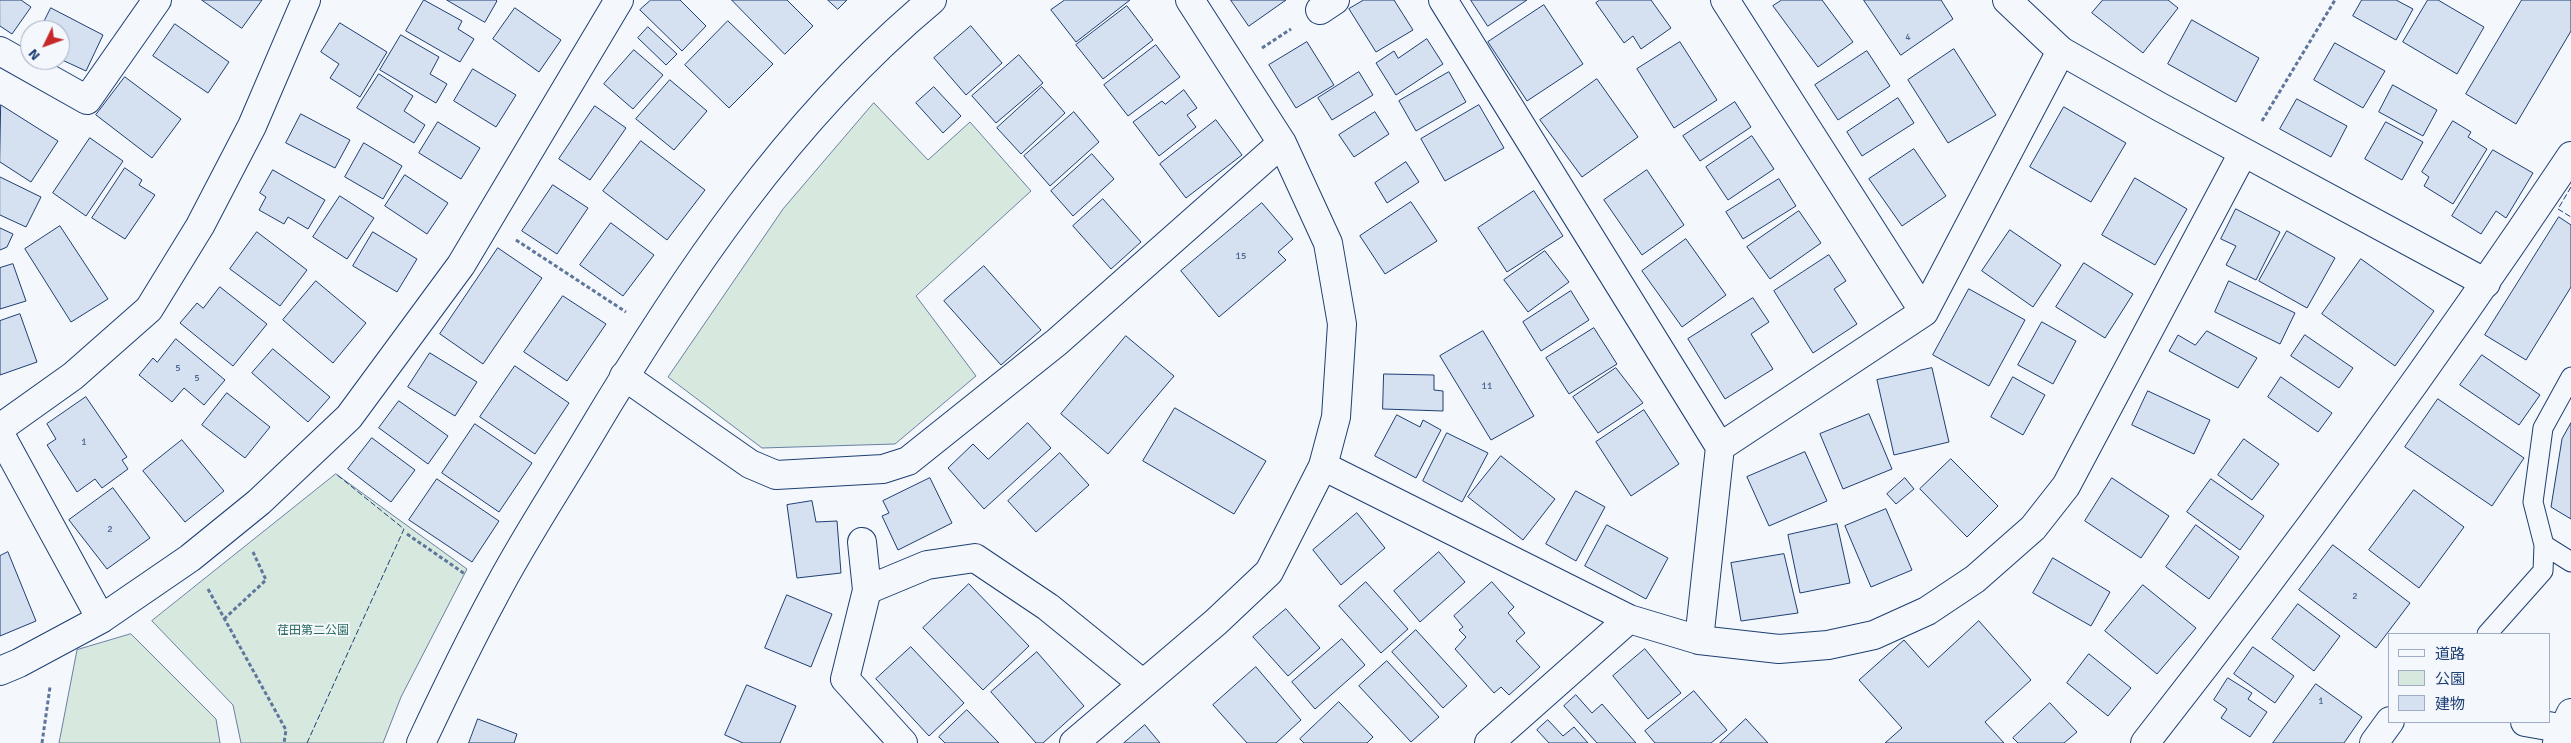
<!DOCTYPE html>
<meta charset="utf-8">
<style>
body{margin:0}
#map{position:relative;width:2571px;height:743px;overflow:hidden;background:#f4f7fb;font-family:Signika,"Noto Sans JP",sans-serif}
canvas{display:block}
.legend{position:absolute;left:2388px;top:633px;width:162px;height:90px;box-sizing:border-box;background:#f4f7fb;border:1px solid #9eadc5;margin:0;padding:6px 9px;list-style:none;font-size:15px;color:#1d3f73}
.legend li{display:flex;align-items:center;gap:10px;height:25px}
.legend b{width:25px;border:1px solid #9eadc5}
.north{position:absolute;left:20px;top:20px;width:50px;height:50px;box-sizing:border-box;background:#f4f7fb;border:1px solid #9eadc5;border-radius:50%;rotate:228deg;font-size:14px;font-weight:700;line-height:20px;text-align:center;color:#1d3f73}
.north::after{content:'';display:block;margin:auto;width:18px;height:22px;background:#c62828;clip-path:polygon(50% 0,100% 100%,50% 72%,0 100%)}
</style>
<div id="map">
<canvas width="2571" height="743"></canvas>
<ul class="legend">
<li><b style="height:6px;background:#f4f7fb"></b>道路</li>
<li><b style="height:14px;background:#d7e8df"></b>公園</li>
<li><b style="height:14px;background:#d5e0f0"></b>建物</li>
</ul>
<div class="north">N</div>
</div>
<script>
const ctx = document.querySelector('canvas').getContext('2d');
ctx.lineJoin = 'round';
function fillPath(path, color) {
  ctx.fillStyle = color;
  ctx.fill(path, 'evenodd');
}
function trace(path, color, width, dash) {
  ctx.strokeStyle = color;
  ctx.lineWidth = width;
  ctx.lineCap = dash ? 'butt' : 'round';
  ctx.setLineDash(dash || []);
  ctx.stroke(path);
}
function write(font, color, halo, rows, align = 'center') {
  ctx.font = font + ' Signika,"Noto Sans JP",sans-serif';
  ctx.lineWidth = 4;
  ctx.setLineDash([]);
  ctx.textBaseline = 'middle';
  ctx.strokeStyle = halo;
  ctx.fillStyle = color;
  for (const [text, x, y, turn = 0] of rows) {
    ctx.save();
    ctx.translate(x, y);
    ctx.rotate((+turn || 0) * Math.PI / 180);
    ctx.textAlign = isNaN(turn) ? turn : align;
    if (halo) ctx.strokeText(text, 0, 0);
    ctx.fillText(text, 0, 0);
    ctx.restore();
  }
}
const green = new Path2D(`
 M874 103 928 160 970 122 1031 191 916 296 976 376 895 444 762 448 668 377 783 209Z
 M336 474 467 569 401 697 383 743H241L233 705 152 621Z
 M131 634 216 719 220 743H59L77 650Z`);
fillPath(green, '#d7e8df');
trace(green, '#687fa3', 1);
const building = new Path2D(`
 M0 0H21L31 7 12 34 0 26Z
 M202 0H262L242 28Z
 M424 0 462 21 458 29 474 39 460 62 406 31Z
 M447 0H496L497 1 485 22Z
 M651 0H680L706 26 682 51 640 10Z
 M732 0H787L813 26 785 54Z
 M828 0H847L838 9Z
 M1065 0H1130L1076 42 1051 10Z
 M1231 0H1286L1249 26Z
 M1364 0H1394L1413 30 1376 52 1349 9Z
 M1471 0H1527L1488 26Z
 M1600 0H1651L1671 28 1641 49 1633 36 1624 43 1596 3Z
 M1782 0H1822L1853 42 1818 67 1773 6Z
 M1864 0H1941L1953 19 1901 55Z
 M2103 0H2168L2178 8 2143 53 2092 13Z
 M2362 0H2396L2413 9 2396 40 2353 16Z
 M2428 0H2438L2484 27 2457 74 2403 42Z
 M2522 0H2571V31L2516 124 2466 94Z
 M1544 5 1583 64 1527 101 1488 42Z
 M1127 6 1153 40 1103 79 1076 45Z
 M51 8 103 35 86 71 60 59V30H40Z
 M515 8 561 40 539 72 493 39Z
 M2192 20 2259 58 2236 102 2168 64Z
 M728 21 773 64 729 108 685 65Z
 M340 23 387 52 360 97 330 78 339 64 321 52Z
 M175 24 229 62 208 93 153 56Z
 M971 26 1002 63 966 95 934 58Z
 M648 27 677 54 666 65 638 38Z
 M401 35 439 57 430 74 447 84 436 103 380 70Z
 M1427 39 1443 64 1396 95 1376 63 1394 51 1398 58Z
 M1307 42 1334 85 1296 108 1269 65Z
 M1680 42 1717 100 1674 128 1637 69Z
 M2335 43 2385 71 2363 108 2314 80Z
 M1156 45 1180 77 1128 116 1104 85Z
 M1954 49 1996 115 1948 143 1908 80Z
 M634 50 663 75 633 109 604 84Z
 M1867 51 1890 86 1838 120 1815 85Z
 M1019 55 1043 83 996 123 972 96Z
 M473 69 516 95 496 127 454 101Z
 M1359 72 1373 95 1332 120 1318 98Z
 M1449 72 1466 102 1416 131 1399 101Z
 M379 74 413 96 404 111 425 125 414 143 357 108Z
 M125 77 181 119 152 158 96 115Z
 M1597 79 1638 137 1582 177 1540 120Z
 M670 80 707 111 674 150 636 119Z
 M2393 85 2437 110 2423 136 2379 112Z
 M934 87 961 116 943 133 916 103Z
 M1042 87 1065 113 1021 154 997 128Z
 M1184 90 1197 108 1187 115 1196 127 1159 156 1133 122 1162 101 1165 104Z
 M1898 98 1914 123 1862 156 1847 132Z
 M2297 99 2347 126 2331 157 2280 129Z
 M1735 102 1751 127 1700 161 1683 136Z
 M1 105 58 141 31 182 0 162Z
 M1479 105 1504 148 1445 181 1421 139Z
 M595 106 626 128 590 180 559 159Z
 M2064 107 2126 143 2091 202 2030 167Z
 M1074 112 1099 142 1050 186 1024 156Z
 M1375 112 1389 134 1354 157 1339 135Z
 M301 114 350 140 335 168 286 143Z
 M1216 120 1242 155 1186 198 1160 164Z
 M2453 121 2471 132 2468 137 2487 149 2453 204 2424 186 2429 177 2422 172Z
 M438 122 480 148 461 179 419 153Z
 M2386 122 2423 142 2402 180 2365 159Z
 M1752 136 1774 169 1728 200 1706 167Z
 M90 138 123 161 86 216 53 193Z
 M641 141 705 190 667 240 603 191Z
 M364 143 402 166 383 199 345 177Z
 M1914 149 1946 196 1902 226 1869 179Z
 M2493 150 2533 173 2506 218 2496 211 2481 234 2452 216Z
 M1092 154 1114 179 1073 216 1051 191Z
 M1406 162 1419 182 1387 203 1375 183Z
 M125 168 142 180 139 185 155 195 125 239 92 218Z
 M273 170 325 200 308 229 288 217 284 224 259 210 266 197 260 193Z
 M1647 170 1684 225 1642 255 1604 200Z
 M405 175 448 203 427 234 385 206Z
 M0 177 41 197 26 227 0 215Z
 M2135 178 2187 209 2155 265 2102 235Z
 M1779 179 1796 206 1743 239 1726 212Z
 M553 185 588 208 557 254 522 231Z
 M1534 191 1563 236 1507 272 1478 228Z
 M340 196 374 218 347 259 313 237Z
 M1103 199 1141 242 1111 269 1073 226Z
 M1411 202 1437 241 1385 274 1360 236Z
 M1262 203 1293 239 1278 252 1286 260 1219 317 1181 271Z
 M2236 209 2280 232 2256 280 2226 265 2236 246 2221 239Z
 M1799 211 1821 243 1770 279 1747 247Z
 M2559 217 2571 225V287L2526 360 2485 335Z
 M611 223 654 255 623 296 580 265Z
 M60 226 108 299 71 322 25 249Z
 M0 228 13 234 7 247 0 250Z
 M2010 230 2061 265 2033 307 1982 271Z
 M2287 231 2335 258 2307 308 2259 281Z
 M257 232 307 270 280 306 230 269Z
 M373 232 417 259 397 292 353 266Z
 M1686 239 1726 295 1682 327 1642 271Z
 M498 248 542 278 483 364 440 334Z
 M1545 251 1569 282 1528 312 1504 280Z
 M1829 255 1846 281 1834 289 1857 324 1813 353 1774 291Z
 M2361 259 2434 311 2395 366 2322 314Z
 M2084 263 2133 294 2105 338 2056 307Z
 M13 264 26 301 0 309V268Z
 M984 266 1041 330 1001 365 944 301Z
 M316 281 366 323 333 363 283 320Z
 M2229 281 2295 313 2280 344 2215 312Z
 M220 287 267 324 233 366 180 323 197 303 203 308Z
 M1969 289 2025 320 1989 386 1933 355Z
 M1571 291 1589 320 1541 351 1523 322Z
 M563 296 606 324 567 381 524 352Z
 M1753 298 1769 322 1751 334 1773 369 1725 399 1688 339Z
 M20 314 37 362 0 375V321Z
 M2042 322 2076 341 2053 384 2018 365Z
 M1594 328 1617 364 1569 394 1546 358Z
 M1483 331 1534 416 1491 440 1440 356Z
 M2207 331 2257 358 2238 388 2169 351 2178 335 2195 345Z
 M2305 335 2353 368 2339 388 2291 356Z
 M1126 336 1174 376 1108 454 1061 414Z
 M176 339 225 380 204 405 184 388 172 402 139 375 153 358 157 362Z
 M273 349 330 397 308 422 252 373Z
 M430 353 477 382 455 416 408 387Z
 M2482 355 2540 395 2519 425 2460 385Z
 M515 366 569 403 535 454 480 417Z
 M1616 368 1643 403 1598 433 1573 397Z
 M1932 368 1949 442 1894 455 1877 380Z
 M1384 374 1434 375V390L1443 391V411L1383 409Z
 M2013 377 2045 395 2023 435 1991 417Z
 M2281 377 2332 413 2318 432 2268 397Z
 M2148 391 2210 420 2194 454 2132 425Z
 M227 393 270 427 245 458 202 425Z
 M86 397 127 457 122 460 128 469 102 488 95 479 77 492 47 445 56 439 47 424Z
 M2438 399 2524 458 2492 506 2405 447Z
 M399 401 448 436 428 464 379 428Z
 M1175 408 1266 461 1234 514 1143 461Z
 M1644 410 1679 464 1631 496 1596 442Z
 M1869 414 1892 469 1843 489 1820 434Z
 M1397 415 1420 427 1423 420 1441 430 1416 478 1375 456Z
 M1028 423 1051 448 984 509 948 468 973 444 988 459Z
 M2571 423V519L2551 507 2562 439Z
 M475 424 532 463 499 512 442 473Z
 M1447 433 1488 453 1462 502 1423 481Z
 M372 438 415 470 391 502 348 469Z
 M2244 439 2279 464 2252 500 2218 475Z
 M182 440 224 491 185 522 143 471Z
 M1805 452 1827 501 1769 526 1747 477Z
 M1060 453 1089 485 1036 532 1008 501Z
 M1501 456 1555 499 1523 540 1468 497Z
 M1951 459 1998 506 1967 537 1920 489Z
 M930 478 952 523 898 550 882 516 889 513 883 501Z
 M1905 478 1914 489 1896 504 1887 494Z
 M2112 478 2169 516 2141 558 2085 521Z
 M437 479 499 521 472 562 409 520Z
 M2211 479 2264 516 2240 550 2187 512Z
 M113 488 150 538 107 569 69 520Z
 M2414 490 2464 527 2419 588 2369 550Z
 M1576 491 1605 507 1576 561 1546 544Z
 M812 501 816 522 837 521 841 573 797 578 787 505Z
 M1886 509 1912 570 1871 587 1845 526Z
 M1357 513 1385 548 1341 585 1313 550Z
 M1837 524 1850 583 1800 593 1788 535Z
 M1607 525 1668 558 1646 599 1585 566Z
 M2196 525 2239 557 2209 599 2166 567Z
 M2333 545 2410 603 2376 648 2299 590Z
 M8 552 36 621 0 636V556Z
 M1439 552 1465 582 1420 622 1394 591Z
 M1784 554 1798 613 1741 621 1731 563Z
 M2053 558 2110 592 2091 626 2033 593Z
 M1366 582 1408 629 1381 653 1339 606Z
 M1492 582 1514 607 1508 613 1525 633 1516 641 1540 667 1509 695 1501 687 1494 693 1455 649 1466 637 1459 630 1463 627 1454 616Z
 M969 584 1029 646 983 690 923 628Z
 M2143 585 2196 628 2157 674 2105 631Z
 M787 595 832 614 811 667 765 648Z
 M2298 604 2340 636 2314 671 2272 639Z
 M1286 609 1320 648 1288 676 1253 637Z
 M1979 621 2031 680 1985 722 2004 743H1885L1902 728 1859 680 1904 640 1928 667Z
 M1416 630 1467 686 1443 708 1392 652Z
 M1342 639 1365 665 1315 709 1292 682Z
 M911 647 964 703 929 736 876 679Z
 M2253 647 2294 676 2275 703 2234 674Z
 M1645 649 1681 693 1648 719 1613 676Z
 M1037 652 1084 706 1043 743H1036L991 692Z
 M2089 654 2131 688 2108 716 2067 683Z
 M1387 661 1439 717 1411 742 1359 686Z
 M1256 667 1301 720 1276 743H1247L1213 705Z
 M2228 678 2252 693 2248 699 2267 712 2250 737 2221 718 2227 709 2214 700Z
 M2316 684 2362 717 2344 743H2273Z
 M747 685 796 706 780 743H743L725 735Z
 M1694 691 1727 730 1711 743H1655L1645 731Z
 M1576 695 1592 713 1602 704 1636 743H1597L1564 706Z
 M1339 702 1373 737 1367 743H1304L1300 739Z
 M2050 703 2077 732 2064 743H2018L2013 738Z
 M967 710 999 743H945L939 737Z
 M478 719 517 734 514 743H469Z
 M1746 719 1768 743H1720Z
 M1548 720 1563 736 1574 727 1588 743H1549L1537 730Z
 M1145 725 1160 743H1124Z`);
fillPath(building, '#d5e0f0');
trace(building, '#1d3f73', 1);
const lane = new Path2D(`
 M2544 545 2571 562
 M2487 634 2543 571 2544 545 2533 502 2543 428 2571 377`);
const street = new Path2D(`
 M1443 0 1720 447 1699 640
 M1725 0 1924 312
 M1320 10 1335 0
 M0 51 87 100 157 0
 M624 376 750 464 776 475 883 469 908 461 1057 342 1282 143
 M0 434 101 619
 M1720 447 1924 312 2061 51
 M1323 466 1629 619 1699 640 1779 649 1828 645 1874 635 1927 611 1975 579 2033 528 2066 486 2243 153
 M862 542 867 590 845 679 903 743
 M867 590 927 565 975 558 1048 607 1143 684
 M0 671 19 663 101 619 190 558 259 502 349 417 461 265 619 0
 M2525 722 2571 730
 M1074 743 1216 622 1269 572 1323 466 1336 417 1342 324 1328 243 1282 143 1190 0
 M1489 743 1629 619
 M2145 743C2294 553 2437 357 2571 156
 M2374 743 2390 721`);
const secondary = new Path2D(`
 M2007 0 2061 51 2160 107 2486 283
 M0 428 73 376 149 309 200 226 252 126 306 0
 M421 743C444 694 468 644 494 596 522 542 556 491 587 439 682 279 788 120 932 0
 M2557 743 2571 713`);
trace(lane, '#1d3f73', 21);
trace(street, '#1d3f73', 30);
trace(secondary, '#1d3f73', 30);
trace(new Path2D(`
 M1262 48 1291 29
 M2262 121 2335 0
 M516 240 626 312
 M407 534 465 574
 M208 589 286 730 284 743
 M224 619 266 580 253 552
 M42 743 50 687`), '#5e769c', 3, [4, 2.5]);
trace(lane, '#f4f7fb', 19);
trace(street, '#f4f7fb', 28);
trace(secondary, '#f4f7fb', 28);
trace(new Path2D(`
 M2571 187 2558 209 2571 217
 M307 743 404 529 336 474`), '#1d3f73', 1, [6, 2.5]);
write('10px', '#4b6792', null, [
 ["4",1908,37],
 ["15",1241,256],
 ["5",178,368],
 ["5",197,378],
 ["11",1487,386],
 ["1",84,442],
 ["2",110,529],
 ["2",2355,596],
 ["1",2321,701]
]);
write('12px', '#2c6c60', '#f4f7fb', [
 ["荏田第二公園",313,631]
]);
</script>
